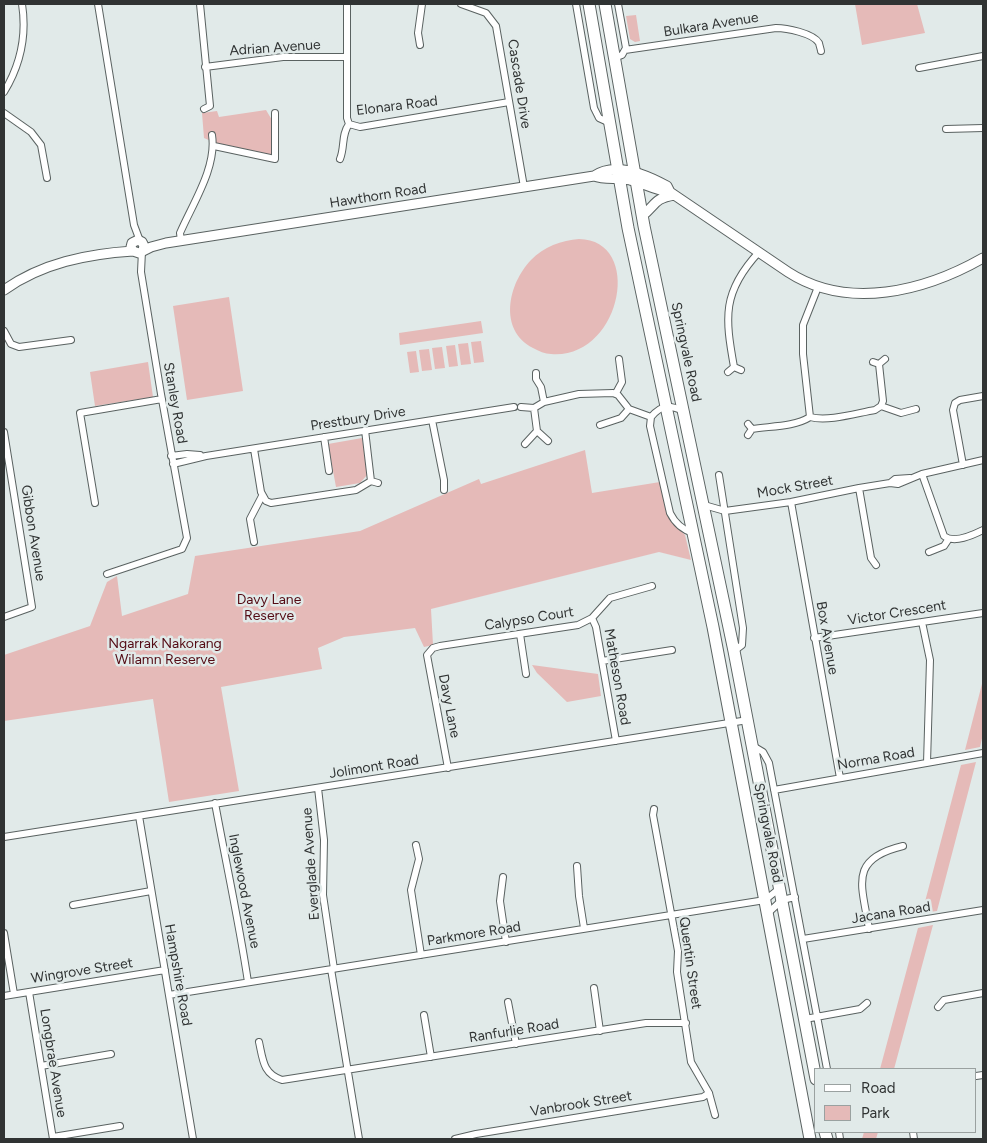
<!DOCTYPE html>
<style>
body{margin:0}
#map{position:relative;width:987px;height:1143px;overflow:hidden;background:#e1eae9;font-family:Figtree,sans-serif}
canvas{display:block}
.frame{position:absolute;inset:0;border:5px solid #303333;pointer-events:none}
.legend{position:absolute;left:814px;top:1068px;width:162px;height:65px;box-sizing:border-box;background:#e1eae9;border:1px solid #9aa1a0;margin:0;padding:6px 9px;list-style:none;font-size:15px;color:#303333}
.legend li{display:flex;align-items:center;gap:10px;height:25px}
.legend b{width:25px;border:1px solid #9aa1a0}
</style>
<div id="map">
<canvas width="987" height="1143"></canvas>
<div class="frame"></div>
<ul class="legend">
<li><b style="height:6px;background:#fff"></b>Road</li>
<li><b style="height:14px;background:#e5bab8"></b>Park</li>
</ul>
</div>
<script>
const ctx = document.querySelector('canvas').getContext('2d');
ctx.lineJoin = 'round';
function fillPath(path, color) {
  ctx.fillStyle = color;
  ctx.fill(path, 'evenodd');
}
function trace(path, color, width, dash) {
  ctx.strokeStyle = color;
  ctx.lineWidth = width;
  ctx.lineCap = dash ? 'butt' : 'round';
  ctx.setLineDash(dash || []);
  ctx.stroke(path);
}
function write(font, color, halo, rows, align = 'center') {
  ctx.font = font + ' Figtree,sans-serif';
  ctx.lineWidth = 5;
  ctx.setLineDash([]);
  ctx.textBaseline = 'middle';
  ctx.strokeStyle = halo;
  ctx.fillStyle = color;
  for (const [text, x, y, turn = 0] of rows) {
    ctx.save();
    ctx.translate(x, y);
    ctx.rotate((+turn || 0) * Math.PI / 180);
    ctx.textAlign = isNaN(turn) ? turn : align;
    if (halo) ctx.strokeText(text, 0, 0);
    ctx.fillText(text, 0, 0);
    ctx.restore();
  }
}
fillPath(new Path2D(`
 M855 4H917L925 33 862 45Z
 M636 15 640 41 635 42 630 39 626 16Z
 M266 110 272 120 273 157 220 145 204 138 202 113 217 111 219 117Z
 M579 239C645 240 621 360 551 354 545 354 539 351 533 348 498 330 508 284 531 260 543 247 562 240 579 239Z
 M229 297 243 391 187 400 173 306Z
 M481 321 483 333 400 345 399 333Z
 M481 341 484 362 474 363 471 342Z
 M468 343 471 364 461 365 458 344Z
 M455 345 458 366 449 367 446 346Z
 M442 347 445 368 435 369 432 348Z
 M429 349 432 370 422 371 419 350Z
 M416 351 419 372 410 373 407 352Z
 M148 362 153 397 95 406 90 372Z
 M362 438 368 474 360 483 336 487 328 444Z
 M585 450 592 493 660 482 672 521 685 535 691 560 659 552 431 609 433 645 424 647 415 628 344 637 318 648 322 669 221 687 239 791 169 802 153 699 4 721V655L90 626 107 582 117 576 122 616 188 594 195 556 360 531 479 479 481 484Z
 M532 665 598 674 601 696 567 702 537 673Z
 M983 680V734L980 747 965 750Z
 M976 762 937 911 922 913 961 765Z
 M933 925 894 1069H880L918 928Z
 M864 1132H878L876 1139H862Z`), '#e5bab8');
const street = new Path2D(`
 M98 4 134 225 140 241
 M200 4 210 106 204 109
 M347 4V118L349 124 360 127 509 102
 M461 4 486 13 496 26 524 187
 M576 4 594 108 599 118 610 123
 M420 45 418 33 422 4
 M625 50 776 28C786 28 813 33 819 43 819 44 821 50 821 51
 M614 58 622 55 626 48 618 4
 M205 67 283 57H346
 M919 68 983 56
 M4 92C21 64 27 36 22 4
 M4 113 31 132 41 145 47 178
 M946 129 983 128
 M214 146 275 159V113
 M340 159C345 147 341 135 349 124
 M181 241 180 233C193 203 217 167 212 135
 M4 331 11 344 19 347 71 340
 M873 362 879 364 885 359
 M879 364 883 401 881 406
 M734 367C725 317 722 292 759 252
 M728 372 734 367 741 370
 M536 373V379L541 387 544 402
 M616 393 622 382 619 359
 M521 407 534 408 544 402 579 394 613 393 618 395 629 409 651 417
 M651 417 650 426 670 513C675 523 683 530 693 533
 M651 417C662 404 669 405 684 411
 M810 417 803 354V325L818 287
 M432 420 444 480V490
 M748 424 752 429 748 435
 M600 425 621 418 629 409
 M752 429C771 426 794 427 810 417 828 422 857 413 875 410L881 406 901 413 916 409
 M365 430 371 481
 M537 431 548 441
 M4 432 32 607 4 617
 M324 437 329 471
 M525 444 537 431 534 408
 M254 449 261 492 266 501 271 503 356 490 371 481 378 483
 M171 456 187 454 200 455
 M173 464 206 456 514 407
 M963 465 953 410 955 403 960 400 983 396
 M922 474 944 536C954 544 973 535 983 530
 M719 475 743 628 742 645 734 651
 M890 483 895 479 910 478
 M859 488 871 558 876 565
 M791 502 840 778
 M95 503 80 413 162 399
 M704 505 725 511 791 502 859 488 890 483 898 484 922 474 983 460
 M254 542 250 519 262 496
 M929 552 944 546 948 540
 M107 574 182 549 187 538 161 394 141 272 142 251
 M592 618 596 627 616 741
 M922 622 930 660 927 763
 M520 634 526 674
 M814 638 983 613
 M602 661 672 650
 M753 746 763 752 769 763 827 1069
 M448 768 427 655 433 648 440 646 578 625 592 618 610 598 652 586
 M318 788 324 840 323 895 334 969
 M774 790 983 753
 M215 803C226 863 239 922 248 982
 M654 809 653 815 678 951 677 972 691 1062 709 1093 715 1115
 M139 816 193 1139
 M4 837 748 720
 M416 845 419 859 411 890 421 955
 M577 866 579 896 584 928
 M503 877 500 901 506 942
 M73 905 151 891
 M768 913 782 900 795 897
 M869 929C862 885 848 859 903 846
 M4 933 14 994
 M803 939 983 910
 M331 969 359 1139
 M594 988 600 1031
 M29 992 53 1139
 M169 995 765 900 780 888
 M4 996 165 970
 M508 1002 516 1044
 M938 1007 944 1000 983 993
 M424 1015 431 1057
 M805 1019 860 1009 867 1003
 M259 1042C263 1060 263 1074 282 1080L646 1023H686
 M41 1066 111 1054
 M976 1076 983 1075
 M839 1132 840 1139
 M913 1132 914 1139
 M53 1137 120 1126
 M455 1139 476 1134 703 1097 709 1093`);
const secondary = new Path2D(`
 M594 176C605 180 618 177 630 180 644 183 656 191 670 192
 M642 216C657 204 653 199 674 195
 M143 250 144 246 142 242 138 240 132 243 131 247 133 251 139 253 151 247 166 243 594 176C615 161 647 175 667 186L670 192 788 272C848 311 925 291 983 258
 M4 290C42 263 87 254 133 251`);
const highway = new Path2D(`
 M589 4 628 228 713 627 810 1139
 M605 4 644 226 734 651 816 1079
 M825 1132 827 1139`);
trace(street, '#5a6261', 8);
trace(secondary, '#5a6261', 11);
trace(highway, '#5a6261', 13);
trace(street, '#fff', 6);
trace(secondary, '#fff', 9);
trace(highway, '#fff', 11);
write('14px', '#303333', '#e1eae9', [
 ["Bulkara Avenue",711,25,-9],
 ["Adrian Avenue",275,48,-4],
 ["Cascade Drive",519,84,81],
 ["Elonara Road",397,106,-7],
 ["Hawthorn Road",378,196,-9],
 ["Springvale Road",686,352,78],
 ["Stanley Road",175,403,80],
 ["Prestbury Drive",358,419,-9],
 ["Mock Street",795,487,-10],
 ["Gibbon Avenue",33,533,81],
 ["Victor Crescent",897,613,-9],
 ["Calypso Court",529,619,-9],
 ["Box Avenue",827,638,80],
 ["Matheson Road",617,677,80],
 ["Davy Lane",449,706,79],
 ["Norma Road",876,759,-10],
 ["Jolimont Road",374,767,-9],
 ["Springvale Road",768,833,79],
 ["Everglade Avenue",311,864,-94],
 ["Inglewood Avenue",244,891,79],
 ["Jacana Road",891,913,-9],
 ["Parkmore Road",474,934,-9],
 ["Quentin Street",690,963,82],
 ["Wingrove Street",82,971,-9],
 ["Hampshire Road",178,975,80],
 ["Ranfurlie Road",514,1031,-9],
 ["Longbrae Avenue",53,1063,81],
 ["Vanbrook Street",581,1104,-9]
]);
write('14px', '#540b14', '#e1eae9', [
 ["Davy Lane",269,600],
 ["Reserve",269,616],
 ["Ngarrak Nakorang",165,644],
 ["Wilamn Reserve",165,660]
]);
</script>
